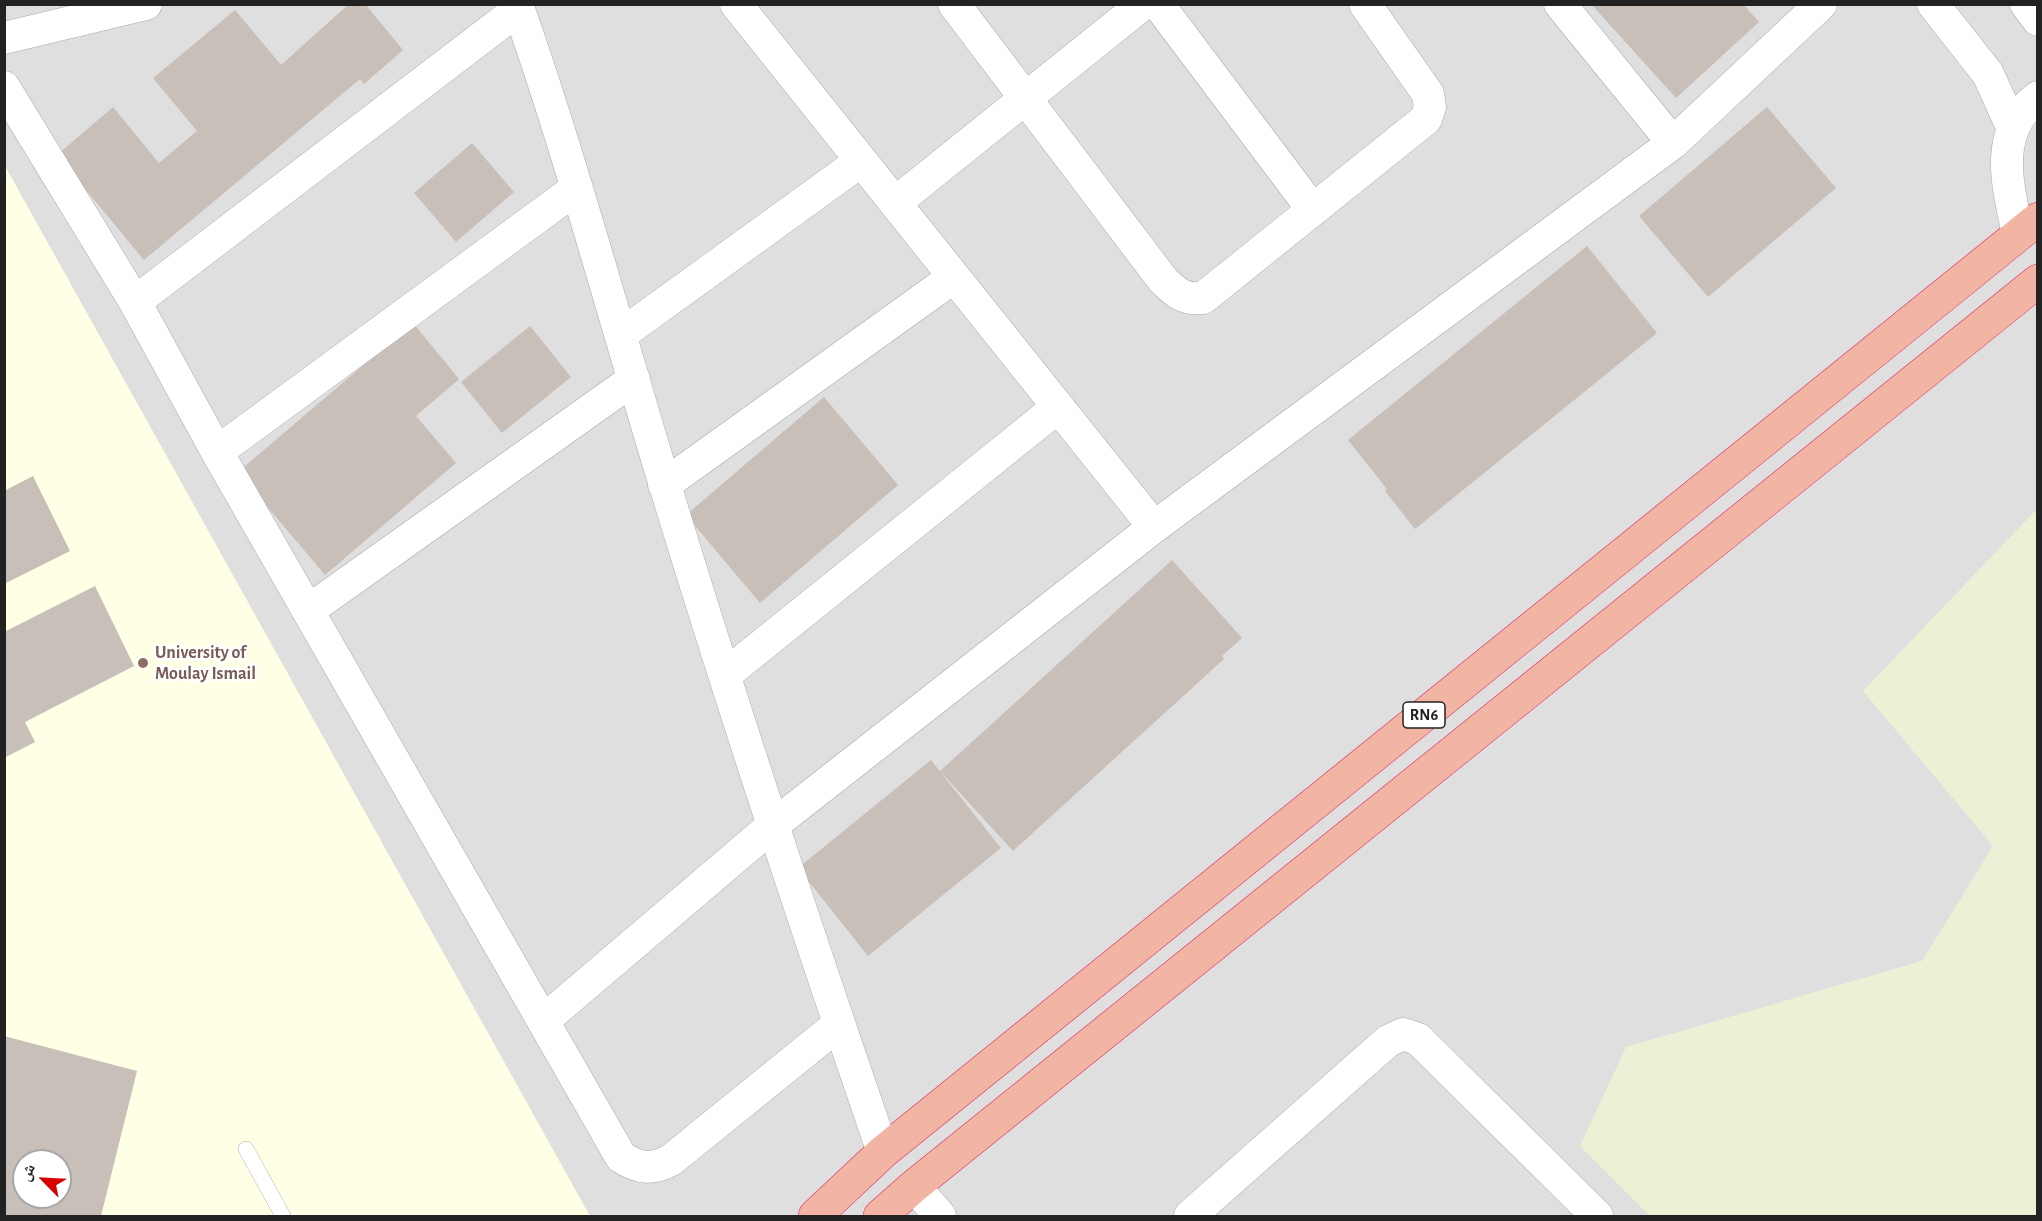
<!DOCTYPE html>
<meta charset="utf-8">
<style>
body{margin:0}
#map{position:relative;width:2042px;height:1221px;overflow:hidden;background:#f2efe9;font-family:"Alegreya Sans","Noto Naskh Arabic",sans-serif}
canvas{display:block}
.frame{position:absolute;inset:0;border:6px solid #222;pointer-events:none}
.north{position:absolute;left:12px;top:1149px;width:60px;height:60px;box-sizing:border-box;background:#fff;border:2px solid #a7a7a7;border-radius:50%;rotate:294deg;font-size:16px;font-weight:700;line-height:24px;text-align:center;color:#222}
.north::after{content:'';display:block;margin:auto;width:21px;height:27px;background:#d40000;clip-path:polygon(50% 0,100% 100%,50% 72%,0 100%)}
</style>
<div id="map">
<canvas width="2042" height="1221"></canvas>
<div class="frame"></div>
<div class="north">ش</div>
</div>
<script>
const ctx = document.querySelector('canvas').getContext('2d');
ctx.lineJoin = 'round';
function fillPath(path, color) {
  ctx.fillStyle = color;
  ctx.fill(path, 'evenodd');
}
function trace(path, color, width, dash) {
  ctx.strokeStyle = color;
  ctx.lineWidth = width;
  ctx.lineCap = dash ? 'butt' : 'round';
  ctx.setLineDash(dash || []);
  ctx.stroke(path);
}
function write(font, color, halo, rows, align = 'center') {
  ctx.font = font + ' "Alegreya Sans",sans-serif';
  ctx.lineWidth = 5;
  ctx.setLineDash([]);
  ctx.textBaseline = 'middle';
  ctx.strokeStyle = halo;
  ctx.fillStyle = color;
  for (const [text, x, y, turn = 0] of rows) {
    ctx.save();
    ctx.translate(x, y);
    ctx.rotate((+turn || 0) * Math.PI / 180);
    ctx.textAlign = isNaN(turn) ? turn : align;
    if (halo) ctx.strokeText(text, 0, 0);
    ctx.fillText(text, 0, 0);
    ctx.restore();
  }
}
fillPath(new Path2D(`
 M5 5H2037V1216H5ZM24 1161H60V1197H24Z`), '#e0dfdf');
fillPath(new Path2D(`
 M5 166 590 1216H5ZM24 1161H60V1197H24Z`), '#ffffe5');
fillPath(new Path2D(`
 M2037 509V1216H1650L1580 1146 1626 1047 1922 961 1993 846 1863 691Z`), '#eef0d5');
fillPath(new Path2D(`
 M349 4H365L403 50 364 84 360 79 144 260 57 155 113 107 159 163 197 131 153 78 235 10 281 65Z
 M1591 4H1743L1759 22 1676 98Z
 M1767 107 1836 188 1708 297 1639 216Z
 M472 143 514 192 456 242 414 193Z
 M1587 246 1657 333 1415 529 1385 491 1387 489 1348 440Z
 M413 323 459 379 416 416 456 463 325 575 238 472Z
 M530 326 571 377 502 433 461 382Z
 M824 397 898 485 760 603 686 515Z
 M33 476 70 551 4 584V491Z
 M1172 560 1242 638 1222 656 1224 659 1013 851 940 771Z
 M95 586 134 666 25 722 35 742 4 758V632Z
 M931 760 1001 848 868 956 798 868Z
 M4 1036 137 1071 101 1216H4ZM24 1161H60V1197H24Z`), '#c7bfb8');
const service = new Path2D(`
 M246 1149 283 1216`);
const minor = new Path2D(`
 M517 4C573 163 616 325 665 485 733 709 807 931 883 1152
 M736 4 1154 527
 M954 4 1163 280C1176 293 1184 300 1203 298L1426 119 1430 107 1428 94 1365 4
 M1158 4 1313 210
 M1560 4 1673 143
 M1933 4 1988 74 2012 127
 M2026 4 2038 20
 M4 38 146 4
 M4 87 135 302 217 452 621 1157C639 1169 653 1170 671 1160L839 1024
 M895 203 1143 4
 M2018 234C2008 187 1992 131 2038 97
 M135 302 519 9
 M622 334 861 161
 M217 452 577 188
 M664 485 954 277
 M309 610 634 379
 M725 675 1058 407
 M543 1021 772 826 1154 527 1673 143 1821 4
 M914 1186 940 1216
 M1190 1216 1388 1041 1403 1034 1418 1039 1597 1216`);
const trunk = new Path2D(`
 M815 1216 883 1152 2038 219
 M880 1216 914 1186 2038 281`);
trace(service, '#a9a9a9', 16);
trace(minor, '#a9a9a9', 33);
trace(trunk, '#dc2a67', 34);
trace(service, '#fff', 15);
trace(minor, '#fff', 32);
trace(trunk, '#f2b4a3', 33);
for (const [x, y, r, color] of [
 [143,663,6,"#8d6e63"]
]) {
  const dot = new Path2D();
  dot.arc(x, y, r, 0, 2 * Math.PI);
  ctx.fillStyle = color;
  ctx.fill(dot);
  trace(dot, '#fff', 2);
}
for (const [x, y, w] of [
 [1424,715,42]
]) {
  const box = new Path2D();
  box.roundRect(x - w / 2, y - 13, w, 26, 4.5);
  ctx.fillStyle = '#fff';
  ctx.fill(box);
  trace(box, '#222', 1.5);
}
write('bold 16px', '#222', null, [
 ["RN6",1424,715]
]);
write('bold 18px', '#785e54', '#fff', [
 ["University of",155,653],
 ["Moulay Ismail",155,674]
], 'left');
</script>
